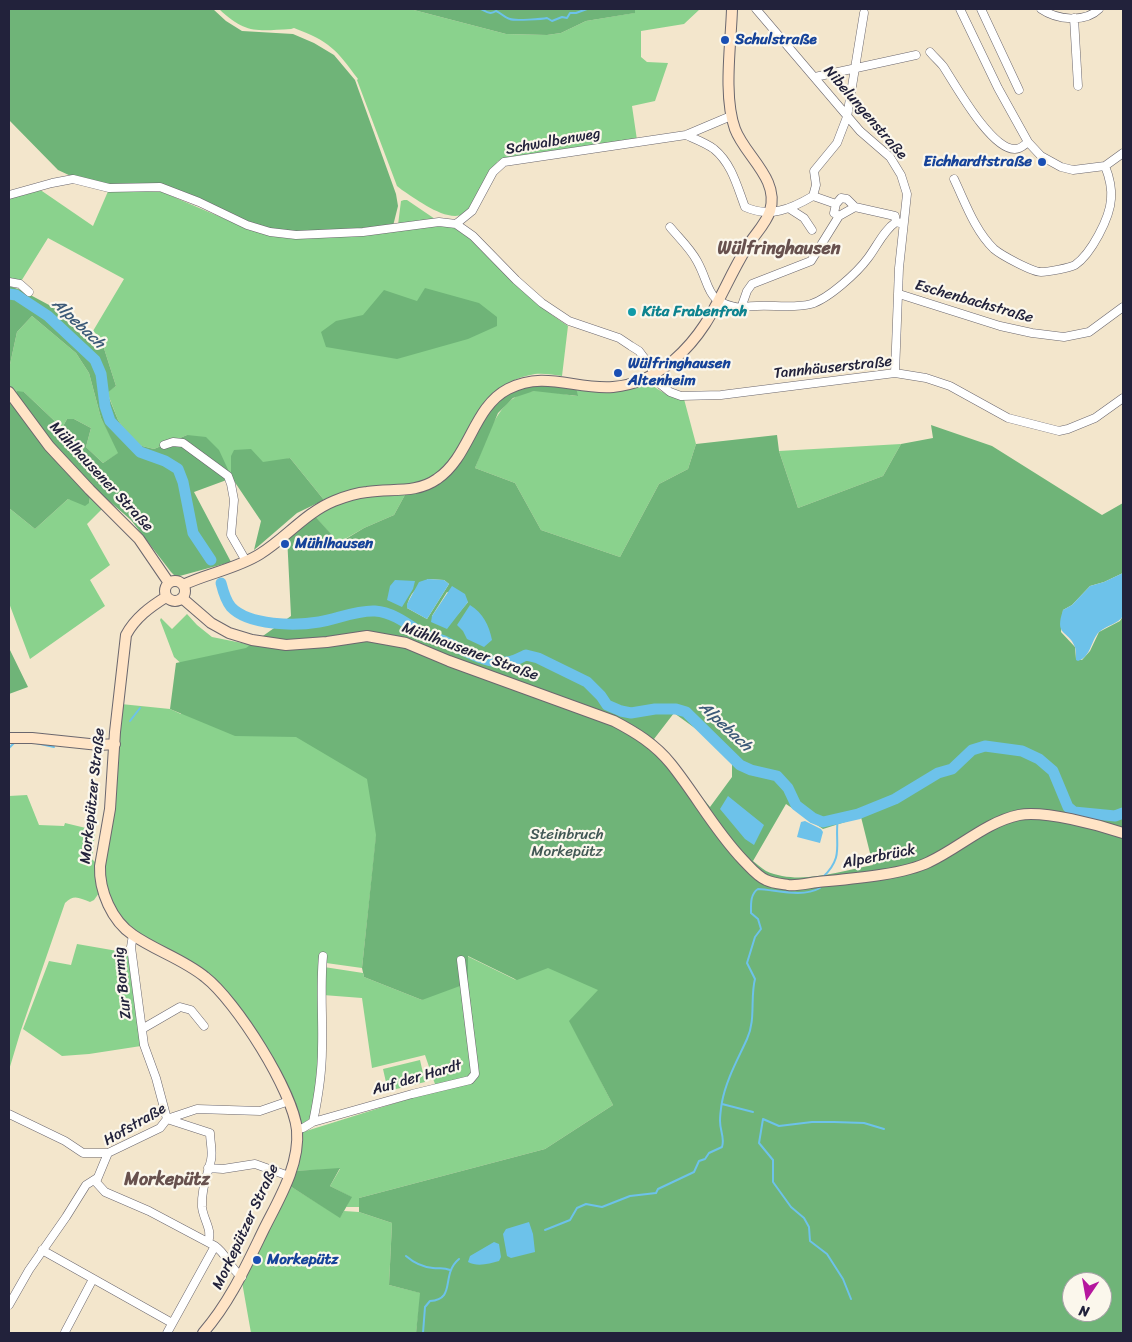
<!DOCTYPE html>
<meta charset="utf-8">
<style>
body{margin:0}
#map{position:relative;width:1132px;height:1342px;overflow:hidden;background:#f3e6cc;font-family:Sriracha,sans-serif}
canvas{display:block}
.frame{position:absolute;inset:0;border:10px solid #22223b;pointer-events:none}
.north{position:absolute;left:1062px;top:1272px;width:50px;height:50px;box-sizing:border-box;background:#fbf7ec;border:1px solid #a4a2a5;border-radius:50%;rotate:192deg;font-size:14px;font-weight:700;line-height:20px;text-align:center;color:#22223b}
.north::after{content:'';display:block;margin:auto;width:18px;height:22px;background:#b5179e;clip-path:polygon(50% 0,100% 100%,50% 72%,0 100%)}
</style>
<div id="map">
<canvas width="1132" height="1342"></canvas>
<div class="frame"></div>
<div class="north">N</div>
</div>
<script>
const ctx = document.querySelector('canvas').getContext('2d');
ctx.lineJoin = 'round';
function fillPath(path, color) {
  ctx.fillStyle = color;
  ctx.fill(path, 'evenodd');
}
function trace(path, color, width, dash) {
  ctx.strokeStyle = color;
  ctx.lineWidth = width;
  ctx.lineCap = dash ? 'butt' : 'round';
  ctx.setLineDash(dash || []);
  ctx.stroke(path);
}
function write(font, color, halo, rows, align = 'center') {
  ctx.font = font + ' Sriracha,sans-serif';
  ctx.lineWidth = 4.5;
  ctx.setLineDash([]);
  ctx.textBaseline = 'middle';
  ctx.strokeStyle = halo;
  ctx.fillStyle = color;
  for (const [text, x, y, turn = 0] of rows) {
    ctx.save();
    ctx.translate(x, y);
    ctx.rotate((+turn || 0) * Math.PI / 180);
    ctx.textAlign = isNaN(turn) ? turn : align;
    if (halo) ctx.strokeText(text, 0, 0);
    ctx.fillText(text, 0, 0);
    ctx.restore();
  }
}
fillPath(new Path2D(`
 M219 9H410L506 34 547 35 561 33 586 21 634 13 635 9H700L684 24 641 31V57L647 62 668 63 655 101 632 106 637 140 498 161C488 176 482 194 471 208 455 230 418 200 402 190L397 186 357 80 358 79C336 49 329 41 294 28L291 29C256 31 246 34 219 9Z
 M39 189 93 226 109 189 162 192 239 225 274 236 311 238 361 235 440 225 454 228 466 233 515 282 552 315 568 326 562 376C554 375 544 373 535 374 497 380 479 408 462 440 454 455 446 468 431 477 409 490 377 487 353 490 343 491 333 496 324 500L290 458 231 478 187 435 154 449 134 444 118 420 107 392 116 386 101 339 93 331 124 279 48 238 20 283 9 279V199Z
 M404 200H407L435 219 398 225 401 201Z
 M32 316 76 353 89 373 101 418 119 453 103 463 86 447 91 428 74 419H67L62 428 24 392 16 397 9 387V369L17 332Z
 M649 383C660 391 670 398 684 399L696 444 688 469 659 484 620 557 541 530 515 483 475 468C487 439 497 394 534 391 546 390 565 395 577 396L576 387 613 390Z
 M901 444 883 476 798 508 779 451Z
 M406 493 394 515 364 528 338 543 314 515 347 499 372 495Z
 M90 497 102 509 87 524 110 565 90 580 105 606 30 659 9 603V508L35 529 68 499 89 503Z
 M187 614 197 625 212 637 257 646 729 856 570 1021 613 1105 545 1149 359 1198V1207H346L351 1197 330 1186 340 1169 295 1171 300 1135 303 1132 437 1090 425 1055 372 1068 362 998 323 995 324 967 363 973 364 977 422 1000 467 956 516 980 376 838 362 968 319 962 318 995 319 1046 313 1117 300 1125 226 993 134 931 114 908 106 890 103 873 121 704 170 709 181 714 185 667 174 657 160 620 161 618 172 629Z
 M27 795 39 825 64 826 65 823 90 829 95 833 92 859 97 864 96 876 99 893 94 900 90 902C79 898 74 894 65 903L21 1030 9 1070V796Z
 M77 944 129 953 141 1046 89 1054 62 1056 23 1029 49 961 71 965Z
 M420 1060 425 1082 388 1091 383 1069Z
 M290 1186 340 1217 344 1211 359 1212 392 1223 389 1285 421 1293 416 1333H251L242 1282Z`), '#8ad28d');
fillPath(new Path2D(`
 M9 9H213L226 21 242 31 293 34 314 43 334 55 355 80 396 194 398 206 393 226 363 230 295 233 248 224 160 186 109 187 73 177 58 170 9 120Z
 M410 9H635V13L586 21 561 33 547 35 506 34Z
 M9 286 21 290 64 313 101 339 116 386 107 393 118 420 134 444 154 449 187 435 206 437 219 450 231 476V456L234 450 251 449 263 462 290 458 324 500 297 513 254 550 261 521 232 478 194 492 231 562 176 577 171 572 131 520 87 482 53 444 16 397 17 391 24 392 62 428 67 419H74L91 428 86 447 103 463 118 453 101 418 89 373 76 353 32 316 17 332 9 369Z
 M425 288 479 303 497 317V326L468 339 397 359 326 347 321 332 336 321 363 315 384 290 417 301Z
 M524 385 576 387 578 396 534 391 513 398 498 413 475 468 515 483 541 530 620 557 659 484 688 469 696 444 777 435 779 451 798 508 883 476 901 444 933 438 931 425 992 446 1102 515 1123 503V573L1104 582 1090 586 1072 605 1063 610 1061 632 1075 647 1076 659 1082 660 1090 651 1099 632 1120 621 1123 616V1333H416L420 1293 389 1285 392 1223 359 1212V1198L545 1149 613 1105 569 1021 598 990 548 968 517 980 468 956V983L422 1000 364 977 362 968 376 835 367 779 296 737 235 736 170 709 176 663 246 648 291 616 287 536 314 515 339 543 364 528 394 515 406 493 439 481 484 417 496 402ZM428 579 444 580 449 584 427 619 407 608C408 594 418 587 428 579ZM447 592 468 602 458 614 432 616ZM674 713 732 755V777L710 807 654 739ZM786 804 823 829 861 817 873 865C840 871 799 886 766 871 761 868 757 864 753 861ZM1072 1282H1102V1312H1072Z
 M9 398 54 459 90 497 89 503 85 506 68 499 35 529 9 508Z
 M9 648 28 687 9 694Z
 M340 1168 330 1186 352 1197 340 1218 290 1186 295 1171Z`), '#6fb478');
fillPath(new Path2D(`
 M1123 573V616C1118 624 1107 625 1099 632 1091 640 1091 657 1078 661L1076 660C1076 656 1076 650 1075 647 1068 629 1054 637 1063 610L1072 605 1090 586 1104 582Z
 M428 579 444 580 449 584 427 619 407 608V604L419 582Z
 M395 580 415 581 413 589 402 607 387 600 390 586Z
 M452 586 465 594 468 602 447 629 431 622 432 616Z
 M470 605C483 613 489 625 492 640L484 647 467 639 463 631 457 625Z
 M728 796 764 825 754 845 745 839 720 809Z
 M805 821 821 829 823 832 820 843 797 837 801 822Z
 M529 1222 533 1234 535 1252 511 1258 507 1256 503 1234 506 1229Z
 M494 1242 499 1244 501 1257 499 1261C489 1264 477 1267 468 1262L470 1256Z`), '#6dc2ea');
trace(new Path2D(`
 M470 9H472
 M481 9C487 12 490 15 496 11 501 13 505 18 510 19 514 21 543 19 547 18L552 21 562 17 567 18 570 13H576L587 9
 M130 721 140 708
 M36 743 54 747
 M9 748 16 741
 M823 877C845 856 834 844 838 818
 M722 1104 753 1112
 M545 1230 570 1220 577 1208 586 1204 602 1207 630 1196 656 1193 658 1189 694 1172 699 1161 705 1159 709 1153 722 1147C725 1138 720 1131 720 1121 720 1115 721 1108 722 1102 726 1080 738 1059 747 1039 756 1020 750 998 755 979L747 963 755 937 761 929 758 919 751 913C751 905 750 894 758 889 777 890 802 898 820 888
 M406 1256C414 1263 422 1267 433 1268 440 1269 443 1267 450 1270
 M851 1299 843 1279 827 1254 810 1241 809 1227 804 1218 791 1207 773 1182V1160L759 1143 763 1119 779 1126 812 1122H834L864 1123 884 1129
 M423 1333 425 1307 430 1301C457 1299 440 1275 459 1259`), '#6dc2ea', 2);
trace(new Path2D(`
 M9 294 16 295 48 316 95 360 101 374 105 406 110 421 140 452 165 461 178 469 183 482 193 533 211 560
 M221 583C223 591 226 601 231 607 249 626 296 626 319 622 337 619 357 610 375 611 393 612 409 625 423 634 429 638 438 638 444 641 464 650 490 667 512 661 517 660 522 657 526 655L538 658 587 682 601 696 607 705 621 711 631 713 655 709H676L686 712 740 765 751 770 777 776 788 788 796 805 813 818 823 822 858 814 895 799 938 773 952 769 972 750 985 746 1022 751 1039 759 1053 771 1068 807 1074 812 1115 816 1123 813`), '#6dc2ea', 11);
const street = new Path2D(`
 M756 9 860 131 890 157 901 175 907 194 899 268 895 373
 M960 9 998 88 1028 142 1041 156 1061 167 1073 170 1105 166 1123 153
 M981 9 1019 90
 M1041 9C1057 20 1085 23 1099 9
 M1074 18 1078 86
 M930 52C934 57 939 61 943 66 955 84 991 150 1015 149 1021 149 1024 145 1028 142
 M815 77 916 55
 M686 135C695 139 706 143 714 149 732 164 737 186 745 207 770 218 791 209 813 196
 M954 179C965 202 975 231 994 249 1001 255 1032 272 1041 272 1048 272 1069 268 1075 265 1091 254 1110 218 1111 199 1112 188 1109 176 1105 166
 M9 195 52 183 73 179 109 188 160 187 199 202 247 225 270 232 296 235 363 232 439 222 456 224 473 236 516 280 542 303 569 321 619 338 631 346 639 351 648 363 660 384 670 392 681 396 721 395 895 373 926 378 950 386 1008 418 1059 431 1068 429 1095 418 1123 398
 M813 196 816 185 814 171 837 143 847 117 864 13
 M813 196 836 204 841 198 847 199 855 207 895 216 896 222 900 223
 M836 204 834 213 839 216 855 207
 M790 209 804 218 812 230
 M456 224 472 211 493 172 504 162 686 135 731 116
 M670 227C679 238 690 248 697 261 712 288 704 302 741 308L747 291 752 284 811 261 839 216
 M9 282 20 284 29 292
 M899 294 1000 326 1032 333 1064 337 1089 332 1123 307
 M741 308C761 302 789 310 811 304 828 299 857 273 868 258 877 246 884 230 896 222
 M164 445 173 442 183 443 228 476 231 484 234 500 231 535 246 561
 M133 935 131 947 144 1045 156 1078 167 1119 210 1133C210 1141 213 1152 211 1160 207 1177 201 1190 202 1207 203 1219 213 1230 208 1242
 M142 1029 180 1007 191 1010 204 1026
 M9 1114 65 1141 83 1153H108
 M313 1122C318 1098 322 1073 322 1049 323 1018 320 987 323 956
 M297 1129 303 1128 313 1122 412 1094 470 1080 475 1074 474 1065 461 960
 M208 1168 223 1169 255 1164 289 1176
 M42 1250 172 1323
 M242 1277C230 1269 227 1254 215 1246L149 1211 105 1192 96 1182 108 1153 160 1128 167 1119 197 1109 260 1111 289 1101
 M9 1305 29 1270 66 1217 86 1185 97 1178
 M65 1332 93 1279
 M167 1333 215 1246`);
const secondary = new Path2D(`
 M9 392 49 446 90 490 139 539 169 583
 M165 591a10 10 0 1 1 20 0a10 10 0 1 1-20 0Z
 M183 585C208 573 236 569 260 554 286 538 305 513 334 501 344 497 356 493 367 492 391 488 416 494 437 479 470 457 473 407 508 389 545 370 575 390 613 387 636 385 656 375 674 360 713 326 721 289 747 247 754 235 766 224 770 211 780 179 745 156 735 129 723 96 731 44 732 9
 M166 597C150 607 135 618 126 635L115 732 110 809 100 866C99 891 112 921 133 935 156 951 183 959 205 977 236 1001 293 1091 297 1130 300 1165 279 1199 264 1229 246 1266 230 1302 203 1333
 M182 598 211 623 229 633 252 640 286 645 327 642 367 636 406 643 449 661 614 721C635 732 655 744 671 764 696 795 715 831 743 860 750 867 757 876 766 880 772 883 782 884 788 885 798 886 808 883 818 882 848 879 903 875 929 862 959 848 986 822 1019 815 1044 810 1099 825 1123 833
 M9 738H32L99 745 115 744`);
trace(street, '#6b676e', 9);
trace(secondary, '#6b676e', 12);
trace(street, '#fff', 8);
trace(secondary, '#ffe4c6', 10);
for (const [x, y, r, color] of [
 [725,40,5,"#1a4fb4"],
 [1042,162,5,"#1a4fb4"],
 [632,312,5,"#0f9aa8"],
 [618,373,5,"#1a4fb4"],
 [285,544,5,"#1a4fb4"],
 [257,1260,5,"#1a4fb4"]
]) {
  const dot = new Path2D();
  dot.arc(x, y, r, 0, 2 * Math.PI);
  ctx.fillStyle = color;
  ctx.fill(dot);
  trace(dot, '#fbf7ec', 2);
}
write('bold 15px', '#164399', '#fbf7ec', [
 ["Schulstraße",735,40],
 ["Eichhardtstraße",1032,162,"right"],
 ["Wülfringhausen",628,364],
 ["Altenheim",628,381],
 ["Mühlhausen",295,544],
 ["Morkepütz",267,1260]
], 'left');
write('15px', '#22223b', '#fbf7ec', [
 ["Nibelungenstraße",865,113,49],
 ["Schwalbenweg",553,142,-10],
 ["Eschenbachstraße",974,302,16],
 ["Tannhäuserstraße",833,368,-6],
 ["Mühlhausener Straße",101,477,47],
 ["Mühlhausener Straße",470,652,20],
 ["Morkepützer Straße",93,796,-84],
 ["Alperbrück",879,857,-11],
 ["Zur Bormig",123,983,-96],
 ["Auf der Hardt",417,1078,-16],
 ["Hofstraße",135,1125,-30],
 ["Morkepützer Straße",246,1227,-65]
]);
write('bold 15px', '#0d838f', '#fbf7ec', [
 ["Kita Frabenfroh",642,312]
], 'left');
write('15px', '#415754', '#fbf7ec', [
 ["Steinbruch",567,835],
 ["Morkepütz",567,852]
]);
write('italic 16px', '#3c5a78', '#fbf7ec', [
 ["Alpebach",78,324,43],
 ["Alpebach",725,727,43]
]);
write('bold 18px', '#67514e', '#fbf7ec', [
 ["Wülfringhausen",779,249],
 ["Morkepütz",167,1180]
]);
</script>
